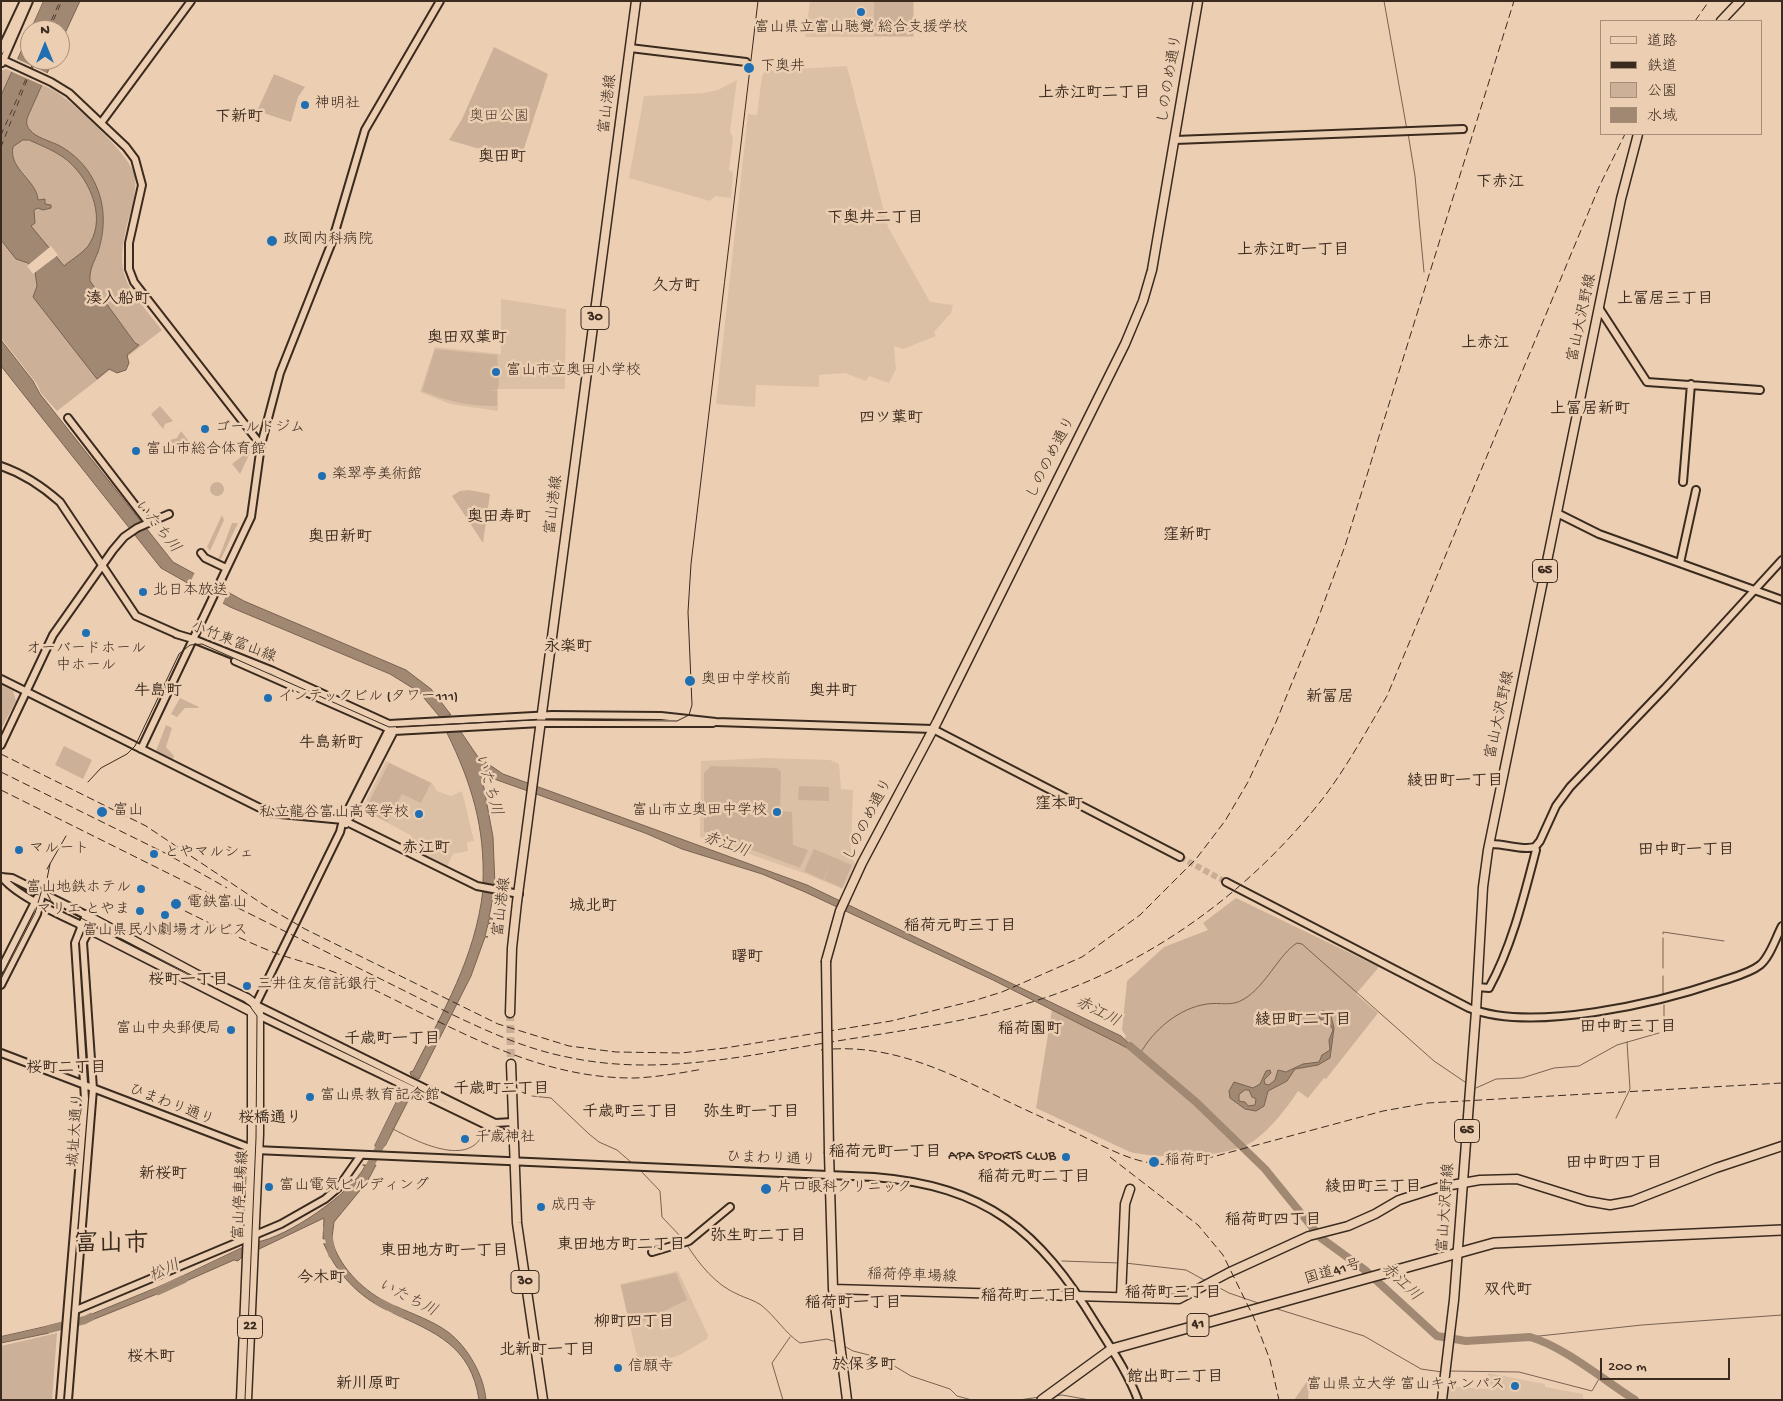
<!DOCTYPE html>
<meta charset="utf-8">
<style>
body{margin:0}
#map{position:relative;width:1783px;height:1401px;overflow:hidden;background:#eccfb3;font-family:"Gochi Hand","Klee One",sans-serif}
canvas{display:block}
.frame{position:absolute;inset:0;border:2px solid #3b2a1e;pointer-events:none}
.legend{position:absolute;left:1600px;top:20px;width:162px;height:115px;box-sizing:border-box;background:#eccfb3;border:1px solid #a58d77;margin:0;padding:6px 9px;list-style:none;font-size:15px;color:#3b2a1e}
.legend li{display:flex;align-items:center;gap:10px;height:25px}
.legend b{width:25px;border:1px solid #a58d77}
.north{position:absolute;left:20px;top:20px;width:50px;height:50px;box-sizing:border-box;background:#eccfb3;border:1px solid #a58d77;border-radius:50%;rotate:0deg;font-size:14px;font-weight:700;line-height:20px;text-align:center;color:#3b2a1e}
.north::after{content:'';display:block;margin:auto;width:18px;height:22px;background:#1f6fb2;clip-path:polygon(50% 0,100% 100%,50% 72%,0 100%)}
.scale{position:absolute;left:1600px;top:1358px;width:130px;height:22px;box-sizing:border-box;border:2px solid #3b2a1e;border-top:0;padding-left:6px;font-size:15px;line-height:18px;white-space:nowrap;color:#3b2a1e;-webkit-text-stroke:4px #eccfb3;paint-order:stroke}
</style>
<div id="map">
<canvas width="1783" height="1401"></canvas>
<div class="frame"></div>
<ul class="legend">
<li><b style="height:6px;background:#eccfb3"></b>道路</li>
<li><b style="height:6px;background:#3b2a1e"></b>鉄道</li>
<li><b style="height:14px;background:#ccb198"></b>公園</li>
<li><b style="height:14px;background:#a08873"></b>水域</li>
</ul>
<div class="north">N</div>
<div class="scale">200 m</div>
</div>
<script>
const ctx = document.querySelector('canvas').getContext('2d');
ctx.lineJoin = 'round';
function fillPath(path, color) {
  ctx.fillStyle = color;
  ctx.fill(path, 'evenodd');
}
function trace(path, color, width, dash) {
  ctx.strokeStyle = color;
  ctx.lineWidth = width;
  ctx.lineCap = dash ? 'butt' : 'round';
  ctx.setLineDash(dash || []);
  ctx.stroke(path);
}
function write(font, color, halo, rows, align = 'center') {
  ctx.font = font + ' "Gochi Hand","Klee One",sans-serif';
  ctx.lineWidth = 5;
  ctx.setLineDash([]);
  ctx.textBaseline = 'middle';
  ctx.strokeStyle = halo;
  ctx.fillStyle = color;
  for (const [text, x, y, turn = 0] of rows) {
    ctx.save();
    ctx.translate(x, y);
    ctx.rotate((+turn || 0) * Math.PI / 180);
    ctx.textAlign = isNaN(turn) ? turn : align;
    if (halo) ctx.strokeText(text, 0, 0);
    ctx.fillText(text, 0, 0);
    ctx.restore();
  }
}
fillPath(new Path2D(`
 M810 1H914V37H805Z
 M847 66 888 227 930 302 953 305 951 313 934 332 936 336 903 349 894 346 896 369 889 383 869 376 866 381 845 373 819 375V387L756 385 755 407 716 404 748 114 757 115 762 76 765 71Z
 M737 80 730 131 733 138 729 170 733 172 731 198 715 196 710 201 629 178 644 96 704 93 718 90Z
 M501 299 566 309 565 389H498V411L450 404 420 392 435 347 501 354Z
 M766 758 830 760 839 764 841 789 853 790 851 857 856 865 843 889 804 873 700 837 701 761Z
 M386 761 432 783 437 791 451 796 462 791 474 841 467 842 468 851 453 854 447 867 409 848 412 836 362 809Z
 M678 1271 708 1335 707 1339 680 1355 640 1368 620 1284Z
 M1488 1373 1545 1384V1387L1583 1394V1400H1447L1448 1386 1486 1389Z`), '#dcc0a5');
fillPath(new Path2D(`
 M874 1H913V36H874Z
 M494 47 548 74 520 161 449 140 462 119Z
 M6 69C24 77 42 83 58 93 75 104 132 157 135 176 137 191 132 207 128 221 113 278 128 286 162 330L57 411 41 393 37 384 1 338V71Z
 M274 74 305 87 298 97 291 122 257 111Z
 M435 349 497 355 499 385 497 390 489 391H497V406C468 406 450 402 422 391Z
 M160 406 173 421 165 424 163 429 151 414Z
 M181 431 191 444 180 452 170 440 177 438Z
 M250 450V453L240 474 232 464Z
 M210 489a7 7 0 1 1 14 0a7 7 0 1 1-14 0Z
 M469 490 490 494 483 543 452 496 460 491Z
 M222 515 224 520 210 551 207 547Z
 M232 523H238L221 559 218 560Z
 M1 685 13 691 16 701 1 729Z
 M180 698 199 707 198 708H185L177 717 171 714Z
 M166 725 172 728 166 747 174 756 173 759 156 751Z
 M64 746 92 760 83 779 55 765Z
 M389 763 431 783 421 803 402 794 387 822 367 811 366 808Z
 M711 766 777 768 781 772 780 811 792 812 793 845 808 850 800 868 704 832V773Z
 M799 786 829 787V801L798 800Z
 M814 849 852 865 842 888 824 880 831 865 823 880 804 871Z
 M1236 898 1379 967 1356 994 1378 1013 1326 1079 1324 1078 1308 1098 1298 1091C1287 1108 1271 1128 1255 1140 1230 1159 1158 1159 1130 1152L1036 1108 1052 1010 1120 1045 1126 1036 1122 1030 1127 981 1164 947 1208 930 1203 923Z
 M676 1273 687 1300 630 1327 621 1285Z
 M57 1333 52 1400H1V1346Z
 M1310 1377 1308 1400H1294Z`), '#ccb198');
const water = new Path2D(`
 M44 1H80L60 44V30H31Z
 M30 32V60H53L28 116C26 121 26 126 30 130 36 138 51 141 60 146 71 152 81 161 88 171 105 196 107 224 98 252 94 262 89 270 90 281L135 343 139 345 127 355 129 363 126 370 117 373 109 369 97 379 33 297 37 286 35 272 28 263 16 259 1 240V96ZM23 140H29C40 145 53 150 63 157 88 175 107 215 90 243 85 252 72 259 64 266L31 226 35 223 34 210 38 208 43 210 51 208V205L45 204V199L38 200C37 180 8 169 13 147Z
 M1 340 33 381 40 394 173 562 244 601 406 670 431 689 451 715 439 716 419 692 390 674 230 607 161 568 1 366Z
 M461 732 478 757 503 774 807 885 1121 1036 1141 1055 993 980 805 892 762 874 682 849 645 833 497 780 481 772 493 837 495 886 483 884C485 827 472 784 447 733Z
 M483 890 494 893 489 917 493 919H489L488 923H491L488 924 485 936 488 937H485L471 976 419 1079 411 1075 410 1072 413 1071C443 1011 475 959 483 890Z
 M1323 1011 1330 1012 1334 1028 1330 1058 1318 1065 1295 1069 1287 1081 1268 1091 1264 1106 1256 1111 1245 1109 1230 1098 1229 1091 1234 1082 1253 1088 1260 1084 1266 1071 1270 1070 1271 1073 1264 1080 1265 1084 1269 1085 1275 1080 1278 1070 1286 1072 1303 1064 1319 1062 1322 1055 1330 1050 1329 1040 1333 1030 1330 1024 1320 1019 1319 1015ZM1245 1090H1249L1252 1097 1256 1099 1255 1105 1248 1106 1245 1102 1239 1101V1095Z
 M402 1091 411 1095 385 1146H375Z
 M363 1165H376L367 1182 334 1222 332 1238 323 1239 324 1218 257 1250V1242C287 1237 351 1194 365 1166Z
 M324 1244H333C342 1270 365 1292 390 1304L387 1310C359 1297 336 1273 324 1244Z
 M242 1248V1257L238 1261 234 1260 175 1286 173 1281Z
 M164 1285 167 1290 82 1324V1318L87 1316Z
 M395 1306C413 1314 433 1321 448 1332 468 1347 484 1376 486 1400H479C471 1346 436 1333 393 1313Z
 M58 1324 57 1329 49 1331V1333L1 1343V1337Z`);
fillPath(water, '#a08873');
trace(water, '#786251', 1);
fillPath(new Path2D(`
 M15 58 49 74 44 86 10 71Z
 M51 246 58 255 33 274 27 266Z
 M195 572 229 589 222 605 188 587Z`), '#eccfb3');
trace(new Path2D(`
 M1384 1 1407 130
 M1408 133 1415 176 1424 272
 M1663 934V932L1724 941
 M1663 938V968
 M1663 976V994
 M1664 1005V1016
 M1664 1023V1032
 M1140 1054C1153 1030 1179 1008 1207 1004 1220 1002 1232 1007 1244 999 1265 987 1280 953 1297 943L1302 944 1434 1061 1465 1082
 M1476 1088 1496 1079 1522 1078 1554 1068 1579 1066 1617 1045 1659 1033
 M532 1096 551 1098 589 1134 599 1142 617 1150 632 1163
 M1616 1118 1630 1089 1627 1042
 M393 1129C416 1141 471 1170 484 1131
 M639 1169 660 1191 662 1217 684 1240
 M687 1245C699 1264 716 1285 737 1294 745 1298 754 1300 761 1305 776 1317 785 1333 800 1343L827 1339 836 1342
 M1062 1261 1119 1263
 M1125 1263 1186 1270 1206 1281
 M1214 1285 1229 1293 1261 1304
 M1274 1308 1364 1336 1421 1369 1442 1372
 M1530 1337 1642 1325 1782 1315
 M844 1346 853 1351 881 1358 911 1376 950 1389 957 1396 972 1400
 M1448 1371 1519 1372 1592 1391 1600 1377
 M1054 1396 1062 1395 1090 1400
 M783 1400 772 1363 790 1337
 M1019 1400 1040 1397`), '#786251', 1);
trace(new Path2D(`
 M439 707 458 741
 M1130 1046 1196 1102 1265 1169 1321 1238 1365 1270 1437 1336 1466 1341 1530 1337C1563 1346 1605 1381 1635 1400
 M366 1173 385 1137
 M327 1229 332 1254
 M158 1291 184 1279
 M379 1302 403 1314
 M49 1329 85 1320 91 1317`), '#a08873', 8);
trace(new Path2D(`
 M47 30 60 1
 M49 30 62 1
 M32 69 36 60
 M30 70 34 60
 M1 135 28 74
 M1 147 29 75`), '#4f3d2f', 1, [6, 5]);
trace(new Path2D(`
 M1180 857 1226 882`), '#c9ae95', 6, [6, 3]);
trace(new Path2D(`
 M510 1013 511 1064`), '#c9ae95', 8, [8, 4]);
const tertiary = new Path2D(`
 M630 48 746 62
 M1 50 24 1
 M1 59 51 82 69 93 126 147 135 159 142 185 129 243V269L134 282 261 445
 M2 63 29 1
 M101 123 191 1
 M1175 140 1463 129
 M1599 308 1647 382 1760 390
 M68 418 148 522
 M1 466C24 474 42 486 60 502L136 616 179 635
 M1683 482 1691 384
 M1557 513 1599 534 1782 600
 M201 553 205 558 226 568
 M1680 563 1696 490
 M176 634 193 639 273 671 389 724 552 715 661 716 716 722 933 729 1180 857
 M235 661 394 731 541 723H713
 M1 679 270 813 343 820 477 886 519 894
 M390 727 343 820 340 832 252 1012 513 1138
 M1 745 53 635 113 550 124 537 137 528 169 514
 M141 749 251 517 261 445 280 373 332 242 365 130 440 1
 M346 824 393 733V728
 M1489 844C1505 843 1521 851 1535 847
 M1 877 12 878 86 915 75 943 85 1099 60 1400
 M2 877C15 895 60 915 81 925
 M1226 882 1469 1008C1532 1033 1658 1003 1722 981 1734 977 1750 973 1760 965 1770 957 1776 937 1782 926
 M1 969 37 898
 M1 985 37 914 42 894
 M1477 987 1489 988C1512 946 1524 896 1536 850L1535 847 1540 841 1556 806 1570 787 1665 688 1782 560
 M256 1005 495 1123 513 1122
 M1 1053 255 1150 874 1177C986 1186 1039 1230 1096 1324 1111 1348 1128 1373 1138 1400
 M652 1252 689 1241 730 1207
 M76 1310 281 1224 325 1199 338 1188 361 1155
 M68 1400 93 1089 83 942 94 920`);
const secondary = new Path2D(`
 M826 961 840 911 862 863 937 722 1125 344 1143 301 1152 270 1198 1
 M829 1153 833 1289 847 1400
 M833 1289 1179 1299 1228 1273 1309 1236 1348 1226 1375 1214 1399 1200 1440 1187 1480 1180 1517 1179 1587 1201 1610 1205 1632 1201 1716 1168 1782 1146
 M1121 1297 1125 1204 1130 1189`);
const primary = new Path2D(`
 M1721 21 1740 1
 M86 915 198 975 247 998 256 1005 259 1012V1134L247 1400
 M81 925 252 1012V1138L241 1400
 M510 1013 512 948 517 902 636 1
 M511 1064 517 1223 543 1400
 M1442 1400 1454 1300 1476 1011 1483 887 1488 850 1621 199 1638 134`);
const trunk = new Path2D(`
 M1042 1400 1112 1349 1494 1243 1782 1230`);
trace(tertiary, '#3b2a1e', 10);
trace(secondary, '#3b2a1e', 11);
trace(primary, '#3b2a1e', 11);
trace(trunk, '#3b2a1e', 12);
trace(tertiary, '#eccfb3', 6);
trace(secondary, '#eccfb3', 8);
trace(primary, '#eccfb3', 8);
trace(trunk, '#eccfb3', 9);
trace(new Path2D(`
 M88 782 101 768 127 754 135 746 179 654 190 645 202 644 389 727 536 720 677 721 689 715 692 705 688 612 691 564 758 1
 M50 864 45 889 52 903 249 1005 257 1016 256 1138 245 1400
 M47 869 66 836
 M1 979 35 913 43 886`), '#3b2a1e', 1);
trace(new Path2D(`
 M1695 21 1709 1
 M1 754 146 826 264 905 305 929 498 1024 569 1046 616 1052 681 1053 725 1048 891 1021 973 1001 1002 992 1082 957 1140 915 1196 859 1225 821 1248 782 1276 722 1316 624 1345 546 1514 1
 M1 772 165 853 227 888
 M1 790 451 1014C489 1032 526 1049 567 1057 654 1076 740 1057 825 1043 891 1032 958 1024 1022 1005 1142 970 1247 896 1324 797 1348 765 1367 730 1387 696L1599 187 1625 134
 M185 911C216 926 246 942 278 954 302 962 326 968 349 978 442 1020 529 1079 635 1078 658 1077 681 1073 703 1069
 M821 1050C890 1042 950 1073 1009 1102 1032 1113 1055 1123 1078 1134 1118 1153 1144 1170 1190 1163L1383 1111 1428 1103 1782 1083
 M1110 1157 1198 1225 1223 1255 1254 1318 1270 1360 1279 1400`), '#3b2a1e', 1, [8, 4]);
const secondaryBridge = new Path2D(`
 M826 961 829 1153`);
trace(secondaryBridge, '#3b2a1e', 11, []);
trace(secondaryBridge, '#eccfb3', 8);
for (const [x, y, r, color] of [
 [861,12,5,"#1f6fb2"],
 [749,68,6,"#1f6fb2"],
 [305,105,5,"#1f6fb2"],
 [272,241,6,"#1f6fb2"],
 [496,372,5,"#1f6fb2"],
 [205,429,5,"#1f6fb2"],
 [136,451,5,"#1f6fb2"],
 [322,476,5,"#1f6fb2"],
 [143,592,5,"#1f6fb2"],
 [86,633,5,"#1f6fb2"],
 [690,681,6,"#1f6fb2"],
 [268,698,5,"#1f6fb2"],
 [102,812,6,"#1f6fb2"],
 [777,812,5,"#1f6fb2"],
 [419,814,5,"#1f6fb2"],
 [19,850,5,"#1f6fb2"],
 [154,854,5,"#1f6fb2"],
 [141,889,5,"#1f6fb2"],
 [176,904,6,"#1f6fb2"],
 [140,911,5,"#1f6fb2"],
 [165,915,5,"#1f6fb2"],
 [247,986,5,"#1f6fb2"],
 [231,1030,5,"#1f6fb2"],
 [310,1097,5,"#1f6fb2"],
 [465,1139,5,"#1f6fb2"],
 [1066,1157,5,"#1f6fb2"],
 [1154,1162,6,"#1f6fb2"],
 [269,1187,5,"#1f6fb2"],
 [766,1189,6,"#1f6fb2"],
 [541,1207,5,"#1f6fb2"],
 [618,1368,5,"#1f6fb2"],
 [1515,1386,5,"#1f6fb2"]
]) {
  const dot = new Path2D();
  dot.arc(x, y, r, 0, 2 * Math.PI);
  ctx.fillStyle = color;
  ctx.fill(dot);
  trace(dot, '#eccfb3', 2);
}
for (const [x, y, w] of [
 [595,318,28],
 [1545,571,25],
 [1467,1131,25],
 [525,1282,28],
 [1198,1325,22],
 [250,1327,25]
]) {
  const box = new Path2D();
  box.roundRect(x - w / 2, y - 11.5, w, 23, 4);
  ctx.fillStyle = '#eccfb3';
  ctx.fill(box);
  trace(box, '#3b2a1e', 1);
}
write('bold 14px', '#3b2a1e', null, [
 ["30",595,318],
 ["65",1545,571],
 ["65",1467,1131],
 ["30",525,1282],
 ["41",1198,1325],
 ["22",250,1327]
]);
write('15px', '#3b2a1e', '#eccfb3', [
 ["富山県立富山聴覚 総合支援学校",861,29,"center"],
 ["下奥井",760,68],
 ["神明社",315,105],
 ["政岡内科病院",283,241],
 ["富山市立奥田小学校",506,372],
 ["ゴールドジム",215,429],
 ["富山市総合体育館",146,451],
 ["楽翠亭美術館",332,476],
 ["北日本放送",153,592],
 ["オーバードホール",86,650,"center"],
 ["中ホール",86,667,"center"],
 ["奥田中学校前",701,681],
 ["インテックビル (タワー111)",278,698],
 ["富山",113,812],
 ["富山市立奥田中学校",767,812,"right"],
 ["私立龍谷富山高等学校",409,814,"right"],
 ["マルート",29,850],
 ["とやマルシェ",164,854],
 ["富山地鉄ホテル",131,889,"right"],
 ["電鉄富山",187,904],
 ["マリエ とやま",130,911,"right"],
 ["富山県民小劇場オルビス",165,932,"center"],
 ["三井住友信託銀行",257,986],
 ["富山中央郵便局",221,1030,"right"],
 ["富山県教育記念館",320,1097],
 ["千歳神社",475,1139],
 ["APA SPORTS CLUB",1056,1157,"right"],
 ["稲荷町",1165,1162],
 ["富山電気ビルディング",279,1187],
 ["片口眼科クリニック",777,1189],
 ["成円寺",551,1207],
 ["信願寺",628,1368],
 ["富山県立大学 富山キャンパス",1505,1386,"right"]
], 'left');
write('15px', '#3b2a1e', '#eccfb3', [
 ["しののめ通り",1171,79,-81],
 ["富山港線",609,104,-83],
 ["富山大沢野線",1583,318,-78],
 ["しののめ通り",1052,458,-63],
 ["富山港線",555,505,-83],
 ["小竹東富山線",233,643,21],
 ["富山大沢野線",1501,715,-78],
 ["しののめ通り",869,820,-63],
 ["富山港線",503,907,-83],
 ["ひまわり通り",171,1106,21],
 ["城址大通り",77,1130,-86],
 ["ひまわり通り",771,1160,2],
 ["富山停車場線",242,1195,-87],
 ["富山大沢野線",1447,1208,-86],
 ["国道41号",1333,1273,-16],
 ["稲荷停車場線",912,1277,2]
]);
write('15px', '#513e30', '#eccfb3', [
 ["奥田公園",499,118]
]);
write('bold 16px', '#3b2a1e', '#eccfb3', [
 ["上赤江町二丁目",1094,95],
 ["下新町",239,119],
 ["奥田町",502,159],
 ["下赤江",1500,184],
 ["下奥井二丁目",875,220],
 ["上赤江町一丁目",1293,252],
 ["久方町",676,288],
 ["湊入船町",118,301],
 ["上冨居三丁目",1665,301],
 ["奥田双葉町",467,340],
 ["上赤江",1485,345],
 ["上冨居新町",1590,411],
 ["四ツ葉町",891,420],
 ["奥田寿町",499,519],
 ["窪新町",1187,537],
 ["奥田新町",340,539],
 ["永楽町",568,649],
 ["牛島町",158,693],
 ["奥井町",833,693],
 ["新冨居",1330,699],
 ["牛島新町",331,745],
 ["綾田町一丁目",1455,783],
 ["窪本町",1059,806],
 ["赤江町",426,850],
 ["田中町一丁目",1686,852],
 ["城北町",593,908],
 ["稲荷元町三丁目",960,928],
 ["曙町",747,959],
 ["桜町一丁目",188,982],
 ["綾田町二丁目",1303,1022],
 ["田中町三丁目",1628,1029],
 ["稲荷園町",1030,1031],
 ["千歳町一丁目",392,1041],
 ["桜町二丁目",66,1070],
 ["千歳町二丁目",501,1091],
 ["千歳町三丁目",630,1114],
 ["弥生町一丁目",751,1114],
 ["桜橋通り",270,1120],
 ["稲荷元町一丁目",885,1154],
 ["田中町四丁目",1614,1165],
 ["新桜町",163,1176],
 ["稲荷元町二丁目",1034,1179],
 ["綾田町三丁目",1373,1189],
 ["稲荷町四丁目",1273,1222],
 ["弥生町二丁目",758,1238],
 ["東田地方町二丁目",621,1247],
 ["東田地方町一丁目",444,1253],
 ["今木町",321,1280],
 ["双代町",1508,1292],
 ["稲荷町三丁目",1173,1295],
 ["稲荷町二丁目",1029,1298],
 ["稲荷町一丁目",853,1305],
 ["柳町四丁目",634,1324],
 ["北新町一丁目",547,1352],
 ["桜木町",151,1359],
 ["於保多町",864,1367],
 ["館出町二丁目",1175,1379],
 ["新川原町",368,1386]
]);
write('italic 16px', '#4f3d2f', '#eccfb3', [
 ["いたち川",156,527,51],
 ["いたち川",487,785,74],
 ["赤江川",726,846,19],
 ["赤江川",1097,1013,27],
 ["松川",165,1272,-24],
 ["赤江川",1400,1283,43],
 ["いたち川",407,1299,27]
]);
write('bold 25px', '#3b2a1e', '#eccfb3', [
 ["富山市",111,1246]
]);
</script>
